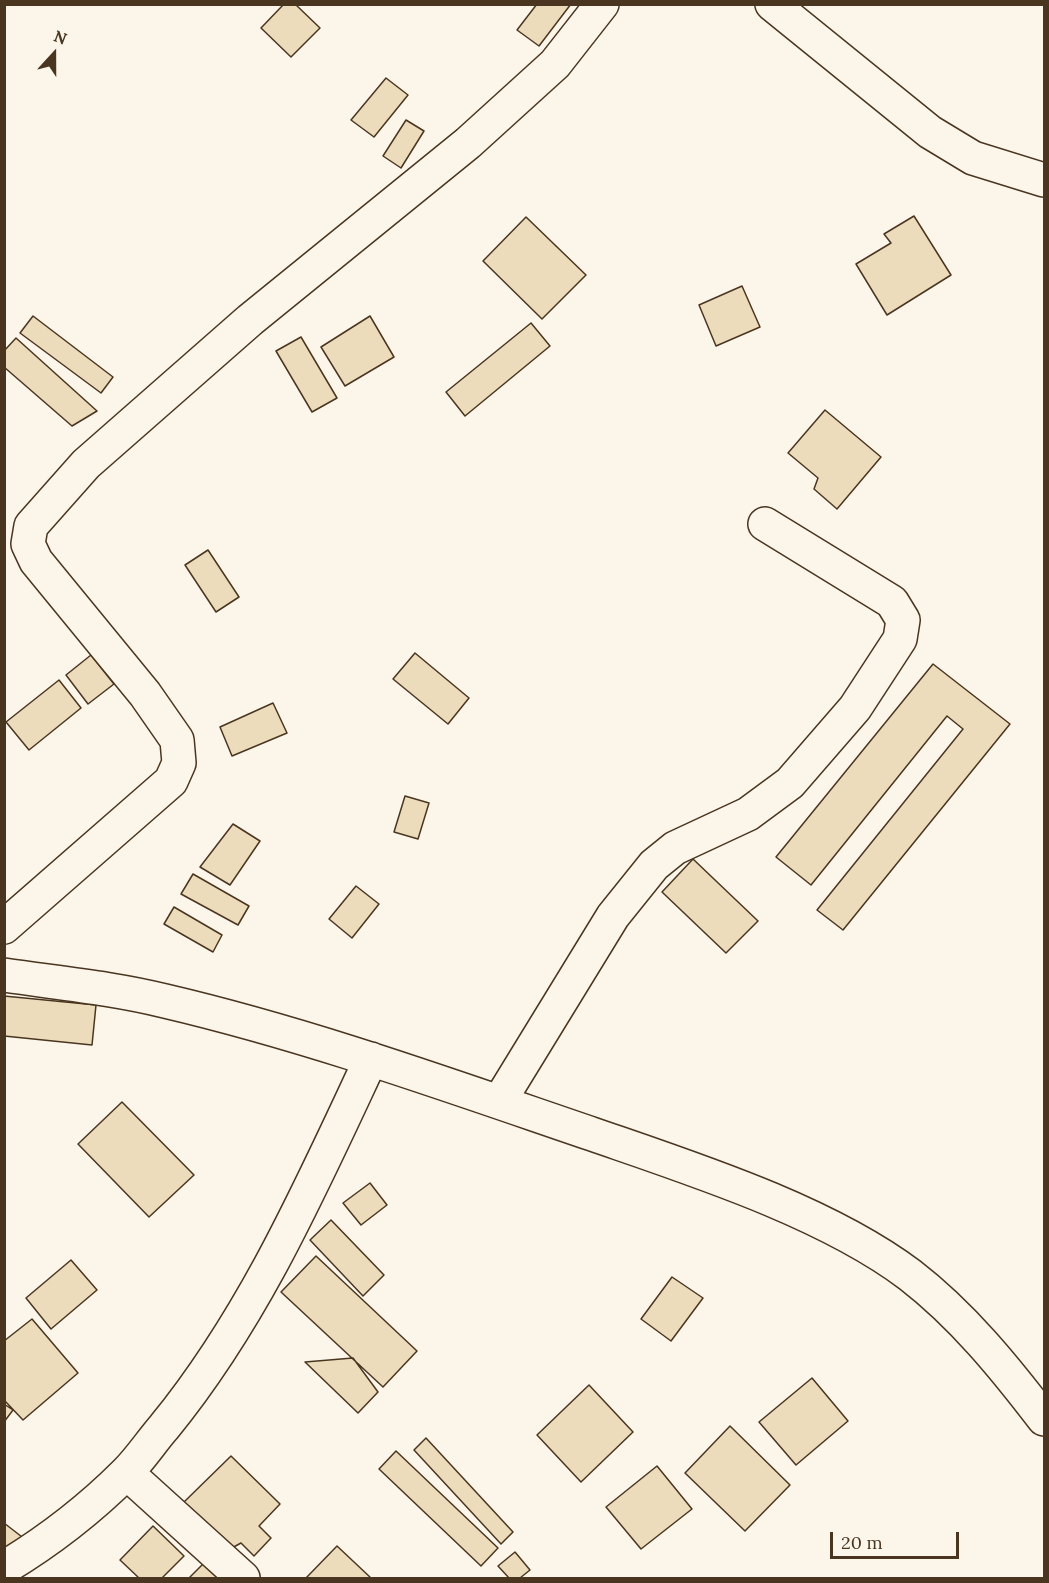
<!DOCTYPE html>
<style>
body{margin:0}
#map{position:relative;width:1049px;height:1583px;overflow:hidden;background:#fbf6e9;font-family:Lora,serif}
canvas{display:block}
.frame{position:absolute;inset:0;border:6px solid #4a3520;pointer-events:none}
.north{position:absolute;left:24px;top:24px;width:60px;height:60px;-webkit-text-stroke:4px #fbf6e9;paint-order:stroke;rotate:21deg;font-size:16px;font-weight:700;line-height:24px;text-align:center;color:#4a3520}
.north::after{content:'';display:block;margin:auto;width:21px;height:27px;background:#4a3520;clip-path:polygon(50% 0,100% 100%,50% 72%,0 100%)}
.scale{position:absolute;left:830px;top:1532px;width:129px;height:27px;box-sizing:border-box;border:3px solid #4a3520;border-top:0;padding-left:8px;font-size:18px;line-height:21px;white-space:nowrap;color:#4a3520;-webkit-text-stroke:4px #fbf6e9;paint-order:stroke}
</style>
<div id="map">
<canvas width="1049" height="1583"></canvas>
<div class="frame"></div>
<div class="north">N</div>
<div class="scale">20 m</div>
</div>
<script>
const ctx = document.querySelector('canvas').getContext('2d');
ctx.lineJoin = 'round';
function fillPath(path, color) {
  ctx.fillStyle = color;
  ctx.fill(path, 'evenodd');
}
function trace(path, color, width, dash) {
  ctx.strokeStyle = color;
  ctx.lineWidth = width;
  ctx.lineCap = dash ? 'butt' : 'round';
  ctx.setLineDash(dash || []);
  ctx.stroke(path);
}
const building = new Path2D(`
 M284 4H295L320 28 291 57 261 28Z
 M537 4H571L539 46 517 30Z
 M386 78 408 95 374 137 351 120Z
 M406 120 424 131 401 168 383 156Z
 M914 216 951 275 887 315 856 264 891 243 884 234Z
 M526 217 586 275 542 319 483 261Z
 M742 286 760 327 716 346 699 305Z
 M33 316 113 377 101 393 20 333Z
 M370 316 394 357 345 386 321 347Z
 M531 323 550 346 465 416 446 392Z
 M301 337 337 398 312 412 276 351Z
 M16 338 97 411 72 426 4 367V351Z
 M825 410 881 457 837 509 814 489 818 478 788 453Z
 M208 550 239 597 216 612 185 565Z
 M415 653 469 698 448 724 393 679Z
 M91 655 114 684 88 704 66 675Z
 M933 664 1010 724 843 930 817 910 963 729 947 716 811 885 776 857Z
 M59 680 81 708 29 750 6 722Z
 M273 703 287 733 232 756 220 727Z
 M405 796 429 803 418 839 394 832Z
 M233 824 260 841 230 885 200 867Z
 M693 859 758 921 726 953 662 892Z
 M193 874 249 906 238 925 181 894Z
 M356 886 379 904 352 938 329 919Z
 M174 907 222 935 213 952 164 924Z
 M4 996 96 1005 92 1045 4 1036Z
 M122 1102 194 1175 149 1217 78 1144Z
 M370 1183 387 1205 361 1225 343 1203Z
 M331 1220 384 1275 363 1296 310 1240Z
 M316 1256 417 1351 383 1387 281 1292Z
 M71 1260 97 1290 51 1329 26 1298Z
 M672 1277 703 1298 671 1341 641 1319Z
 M32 1319 78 1373 23 1420 4 1400V1341Z
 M353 1358 378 1392 358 1413 305 1362Z
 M812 1378 848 1421 796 1465 759 1422Z
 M589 1385 633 1432 581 1482 537 1435Z
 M4 1404 13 1410 4 1422Z
 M730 1426 790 1485 745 1531 685 1473Z
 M426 1438 513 1532 501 1544 414 1450Z
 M396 1451 498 1548 481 1566 379 1469Z
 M231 1456 280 1504 259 1526 271 1538 254 1556 241 1543 230 1549 184 1502Z
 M657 1466 692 1509 641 1549 606 1507Z
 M4 1523 26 1540 8 1552 4 1548Z
 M153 1526 184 1556 162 1578H139L120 1560Z
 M337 1546 371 1578H306Z
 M515 1552 530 1570 520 1578H509L498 1566Z
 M207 1560 226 1578H189Z`);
fillPath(building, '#ecdcbc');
trace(building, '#4a3520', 1.5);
const minor = new Path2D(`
 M772 4 930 132 973 158 1044 180
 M4 927 171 781 179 763 177 740 145 694 36 561 28 544 31 526 86 464 250 320 468 143 555 64 602 4
 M4 975C58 983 113 988 165 1001 310 1035 451 1086 592 1134 693 1169 825 1211 910 1275 962 1315 1005 1368 1044 1419
 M499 1102 613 916 654 865 675 848 748 814 790 783 855 708 900 639 903 620 892 602 765 524
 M127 1473 243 1578
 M4 1568C47 1542 91 1508 126 1473 140 1459 151 1442 164 1427 254 1317 311 1187 371 1059`);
trace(minor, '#4a3520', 36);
trace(minor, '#fbf6e9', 33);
</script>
